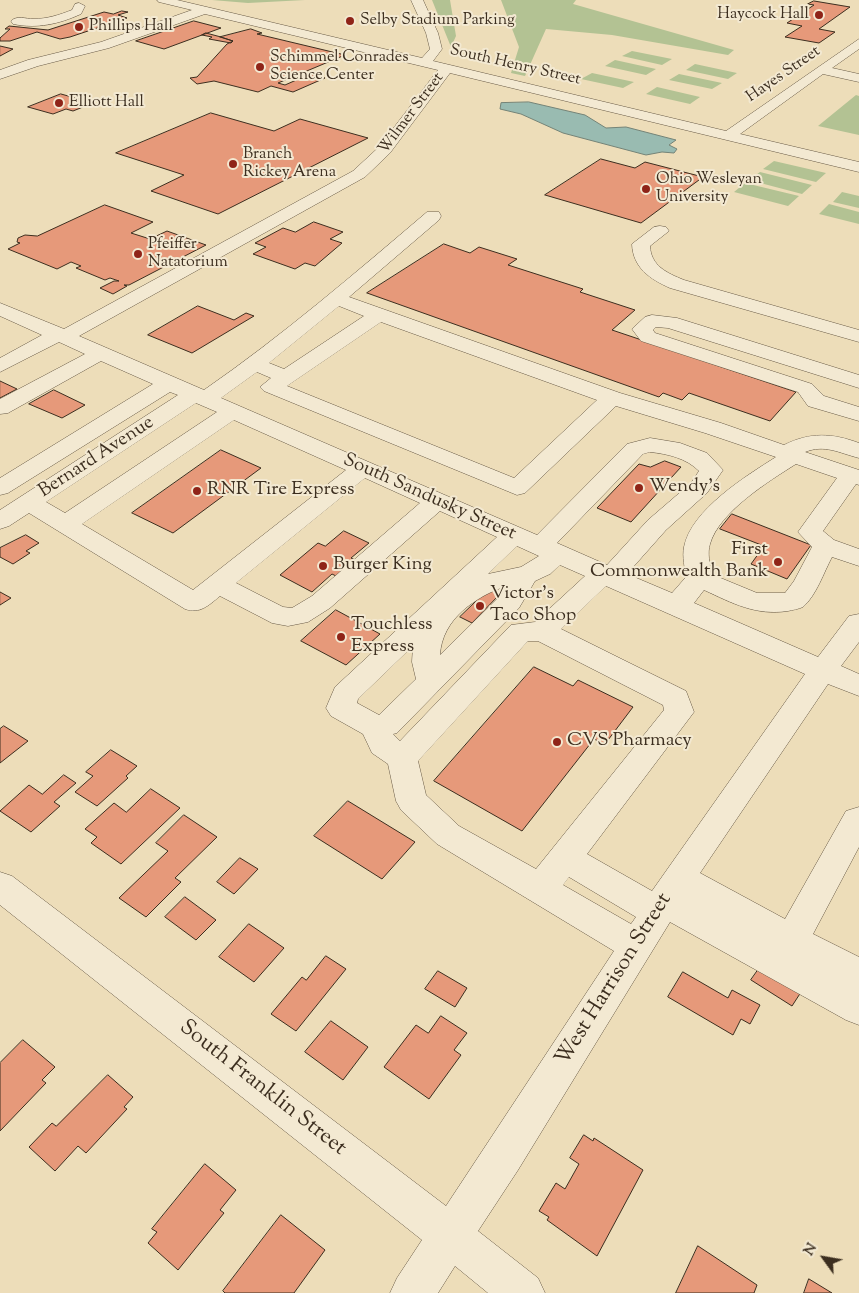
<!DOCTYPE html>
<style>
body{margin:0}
#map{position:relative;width:859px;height:1293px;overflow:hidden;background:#edddb9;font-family:"Sorts Mill Goudy",serif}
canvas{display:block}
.north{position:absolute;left:799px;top:1233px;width:50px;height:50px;-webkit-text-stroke:4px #f3e9d2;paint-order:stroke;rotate:302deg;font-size:14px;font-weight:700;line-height:20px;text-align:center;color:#3c2e1f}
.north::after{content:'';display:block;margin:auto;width:18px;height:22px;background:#3c2e1f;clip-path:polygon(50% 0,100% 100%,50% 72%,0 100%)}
</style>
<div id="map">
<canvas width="859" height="1293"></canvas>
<div class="north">N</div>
</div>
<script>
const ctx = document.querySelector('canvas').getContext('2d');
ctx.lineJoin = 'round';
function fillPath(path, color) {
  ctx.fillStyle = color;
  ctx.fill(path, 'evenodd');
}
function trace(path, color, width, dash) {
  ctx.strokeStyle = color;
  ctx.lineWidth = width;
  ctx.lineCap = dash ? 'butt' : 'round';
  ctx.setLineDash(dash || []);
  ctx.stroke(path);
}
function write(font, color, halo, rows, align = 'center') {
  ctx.font = font + ' "Sorts Mill Goudy",serif';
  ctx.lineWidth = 4;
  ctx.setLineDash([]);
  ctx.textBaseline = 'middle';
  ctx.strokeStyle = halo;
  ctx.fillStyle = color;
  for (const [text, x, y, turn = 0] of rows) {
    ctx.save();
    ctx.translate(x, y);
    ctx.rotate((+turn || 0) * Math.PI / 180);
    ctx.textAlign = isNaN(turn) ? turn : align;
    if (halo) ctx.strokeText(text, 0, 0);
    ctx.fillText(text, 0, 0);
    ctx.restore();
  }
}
fillPath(new Path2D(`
 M212 0H305L248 3Z
 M432 0H450L456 36 451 47Z
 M501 0H576L573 4 734 50 728 55 612 35 546 29 525 76 511 73 519 47Z
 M632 51 672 59 662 65 622 56Z
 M615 60 656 69 646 75 605 66Z
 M695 64 737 73 728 79 686 70Z
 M592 73 634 82 623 88 581 79Z
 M679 74 722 83 712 89 669 80Z
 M657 87 700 97 690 104 646 94Z
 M856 95 859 96V135L818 126Z
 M774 161 826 173 816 182 763 169Z
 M760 172 812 185 802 194 749 180Z
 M745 183 799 196 788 206 734 192Z
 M842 192 859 196V208L833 202Z
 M829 204 859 212V224L819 214Z`), '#b3c293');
const water = new Path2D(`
 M529 102 585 115 606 128 626 127 676 140 669 145 677 149 674 153 662 152 646 155 563 133 521 114 500 109 501 103Z`);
fillPath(water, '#99bbb1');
trace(water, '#748377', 1);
const building = new Path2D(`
 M814 1 850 7 819 29 835 32 819 43 785 37 802 26 787 23 814 5 808 4Z
 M122 11 128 12 118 15 127 18 70 37 60 39 37 32 10 41H0V38L10 29H5L9 26 48 30 104 12 113 14Z
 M194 21 221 28 164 49 136 41Z
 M251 29 262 33 257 34 345 55 278 83 285 85 310 74 325 78 293 92 271 86 258 92 214 81 197 84 190 78 197 77 227 44 233 41 220 37Z
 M206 33 221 37 233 41 231 43 209 39 212 37 202 35Z
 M0 46 13 49 0 56Z
 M61 94 86 101 76 105 83 107 73 111 66 109 53 114 28 107Z
 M211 113 274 131 300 119 368 138 218 214 151 191 184 175 116 153Z
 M601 159 635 168 645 162 703 177 641 223 545 195Z
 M105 205 153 222 131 233 150 239 167 231 206 245 129 285H124L127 286 113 294 100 288 114 281H119L110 278 105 280 76 268 81 266 71 262 57 269 8 249 20 243 17 242 18 238 25 235 37 236Z
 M314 222 343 232 330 239 342 243 315 266 305 263 295 269 253 254 266 247 255 243 283 228 295 232Z
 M444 244 470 253 479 247 517 259 508 265 583 289 580 292 635 310 612 330 796 392 770 421 689 393 682 400 663 393 659 397 367 293Z
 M198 306 234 320 246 313 254 316 192 353 148 335Z
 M0 381 17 389 0 398Z
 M54 390 85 405 62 418 29 404Z
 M221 450 261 468 173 533 132 513Z
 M665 461 681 467 631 522 597 508 639 464 650 467Z
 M732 514 811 545 787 579 751 564 764 546 720 529Z
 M344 531 369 543 351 558 355 560 336 576 332 574 312 592 280 575 318 543 325 546Z
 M26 535 39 543 26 551 30 553 13 564 0 557V548Z
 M489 589 500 594 472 623 460 617Z
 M0 592 11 598 0 605Z
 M336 610 380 634 346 665 301 641Z
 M534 667 573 686 578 680 633 707 605 744 594 739 522 831 434 781Z
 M4 726 28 741 0 763V729Z
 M111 750 137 766 126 776 128 778 97 806 75 792 93 776 86 772Z
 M64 775 76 783 54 802 60 806 31 832 0 811 29 785 42 794Z
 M151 789 180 808 121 864 91 843 97 837 85 829 114 803 126 812Z
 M348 801 415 842 382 879 314 836Z
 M184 815 217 837 175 878 181 882 146 917 119 898 168 851 156 843Z
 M240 858 258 869 234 894 217 882Z
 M185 897 216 920 196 940 165 917Z
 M249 924 284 948 254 982 219 957Z
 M326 956 346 969 296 1031 271 1014 302 977 306 980Z
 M763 963 803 989 792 1006 751 980Z
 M438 971 467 988 455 1007 425 989Z
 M683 972 728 998 732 990 760 1005 750 1024 741 1019 733 1035 668 997Z
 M441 1016 467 1033 454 1050 461 1055 429 1099 384 1067 416 1025 428 1033Z
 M331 1021 368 1047 343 1080 305 1052Z
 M23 1040 55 1067 42 1080 46 1083 0 1131V1063Z
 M108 1075 133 1097 124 1107 127 1109 86 1153 78 1146 55 1171 29 1147 52 1123 56 1126Z
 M584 1135 593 1141 594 1138 643 1170 597 1256 547 1220 549 1217 539 1211 556 1183 565 1189 579 1164 570 1158Z
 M205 1164 236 1190 220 1210 224 1213 178 1270 148 1243 157 1232 152 1229Z
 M281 1215 325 1250 294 1293H225L223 1291Z
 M698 1246 757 1285 754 1293H676Z
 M809 1279 832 1293H804Z`);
fillPath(building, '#e6997a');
trace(building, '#3c2e1f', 1);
const minor = new Path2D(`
 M157 0H177L422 58 430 49 426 33 411 0H423L438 33 442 49 433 61 726 131 859 39V49L832 68 859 74V82L823 74 740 134 859 162V172L450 73 390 153 365 177 79 336 204 390C282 336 354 274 427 212H439L441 216 439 220 349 297 620 393 721 423 784 445C810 432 832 433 859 443V458C839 453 825 444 805 452L859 470V485L856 484 823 531 834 540 859 549V566L832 557C824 572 816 596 803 607 799 609 792 610 788 611 756 616 732 603 704 590L694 603 818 657 849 616 859 614V642L841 666 859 674V696L828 684 700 873 785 919 846 811 859 807V847L813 934 859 957V1025L846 1020 670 922 518 1170 478 1231 538 1278 545 1293H488L455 1266 438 1293H390L397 1278 422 1240 0 905V872L12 876 446 1206 614 951 437 844 401 810 396 801 388 764 372 753 363 734 331 716 326 708 335 687 497 537 440 511 330 608 308 622 288 626 272 623 220 596C208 606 200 614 185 609L29 513 9 526 0 529V510L178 395 170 392 8 493 0 495V478L153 384 101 361 8 413 0 414V399L85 354 59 342 0 372V358L42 335 0 316V303L64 329 353 171 379 147 438 70 205 14 109 48 38 66 0 79V70L28 60 101 42 192 10 159 2ZM339 306 364 316 284 369 269 363ZM381 322 597 400 514 478 287 386ZM257 372 271 378 260 387 264 391 517 495 525 493 616 406 705 433 776 457C746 476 691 510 684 547 682 557 685 568 686 577L672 593 627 574 666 530 707 493 723 470 707 453 680 443 650 438 627 444 537 535 221 398ZM196 403 217 412 65 513 46 502ZM234 420 346 470 193 590 82 524ZM650 452C668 454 686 458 699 471L691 483 648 520 607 565 557 543 643 454ZM796 464 837 478 798 532 812 547 794 581 785 593H757L711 574C710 564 707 553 710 544 719 512 769 481 796 464ZM365 478 420 503 312 596 292 608 283 607 236 583ZM517 546 539 556 521 567 488 574ZM560 565 585 576 535 622 511 625 400 741 393 734 397 733 519 608 535 581 550 574ZM506 586 500 596 440 655C442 619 475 597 506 586ZM606 586 805 674 652 891 587 854 694 712 686 691 561 629ZM528 641H538L663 705 664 710 536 869 459 826 426 795 418 761ZM413 646 412 662 416 679 379 715 357 703 358 699ZM569 877 636 917 631 924 563 885Z
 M79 3 85 6 81 14C59 24 37 29 13 24L11 21C17 15 26 19 33 19 47 19 59 15 72 10L75 4Z
 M660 226 666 227 669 231 650 246C651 266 667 273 684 280L859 330V342L670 288C650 279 633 268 632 244L654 227Z
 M652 315 677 318 859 375V388L668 328 656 327 653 330 655 333 812 384 824 396 859 407V421L808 406 798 392 641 341 632 329 645 317Z`);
trace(minor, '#685a46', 1);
fillPath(minor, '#f3e9d2');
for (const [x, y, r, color] of [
 [819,15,5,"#8f2418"],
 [350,21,5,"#8f2418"],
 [79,27,5,"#8f2418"],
 [260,67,5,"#8f2418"],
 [59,103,5,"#8f2418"],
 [233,164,5,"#8f2418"],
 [646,189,5,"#8f2418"],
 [138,254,5,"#8f2418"],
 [639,488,5,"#8f2418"],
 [197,491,5,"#8f2418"],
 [778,562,5,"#8f2418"],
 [323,566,5,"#8f2418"],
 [480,606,5,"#8f2418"],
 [341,637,5,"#8f2418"],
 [557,742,5,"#8f2418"]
]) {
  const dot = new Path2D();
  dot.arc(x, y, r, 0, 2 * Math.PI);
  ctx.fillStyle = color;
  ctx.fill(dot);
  trace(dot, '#f3e9d2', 2);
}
write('16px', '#3c2e1f', '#f3e9d2', [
 ["Haycock Hall",809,15,"right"],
 ["Selby Stadium Parking",360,21],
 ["Phillips Hall",89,27],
 ["Schimmel Conrades",270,58],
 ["Science Center",270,76],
 ["Elliott Hall",69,103],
 ["Branch",243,155],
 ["Rickey Arena",243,173],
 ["Ohio Wesleyan",656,180],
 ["University",656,198],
 ["Pfeiffer",148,245],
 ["Natatorium",148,263]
], 'left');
write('16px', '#3c2e1f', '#f3e9d2', [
 ["South Henry Street",515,66,13],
 ["Hayes Street",784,75,-35],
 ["Wilmer Street",412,114,-53]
]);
write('19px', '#3c2e1f', '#f3e9d2', [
 ["Bernard Avenue",97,458,-33],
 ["South Sandusky Street",429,498,24]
]);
write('19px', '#3c2e1f', '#f3e9d2', [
 ["Wendy's",649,488],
 ["RNR Tire Express",207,491],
 ["First",768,551,"right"],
 ["Commonwealth Bank",768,573,"right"],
 ["Burger King",333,566],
 ["Victor's",490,595],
 ["Taco Shop",490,617],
 ["Touchless",351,626],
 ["Express",351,648],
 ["CVS Pharmacy",567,742]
], 'left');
write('22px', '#3c2e1f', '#f3e9d2', [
 ["West Harrison Street",615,980,-58],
 ["South Franklin Street",262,1089,38]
]);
</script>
